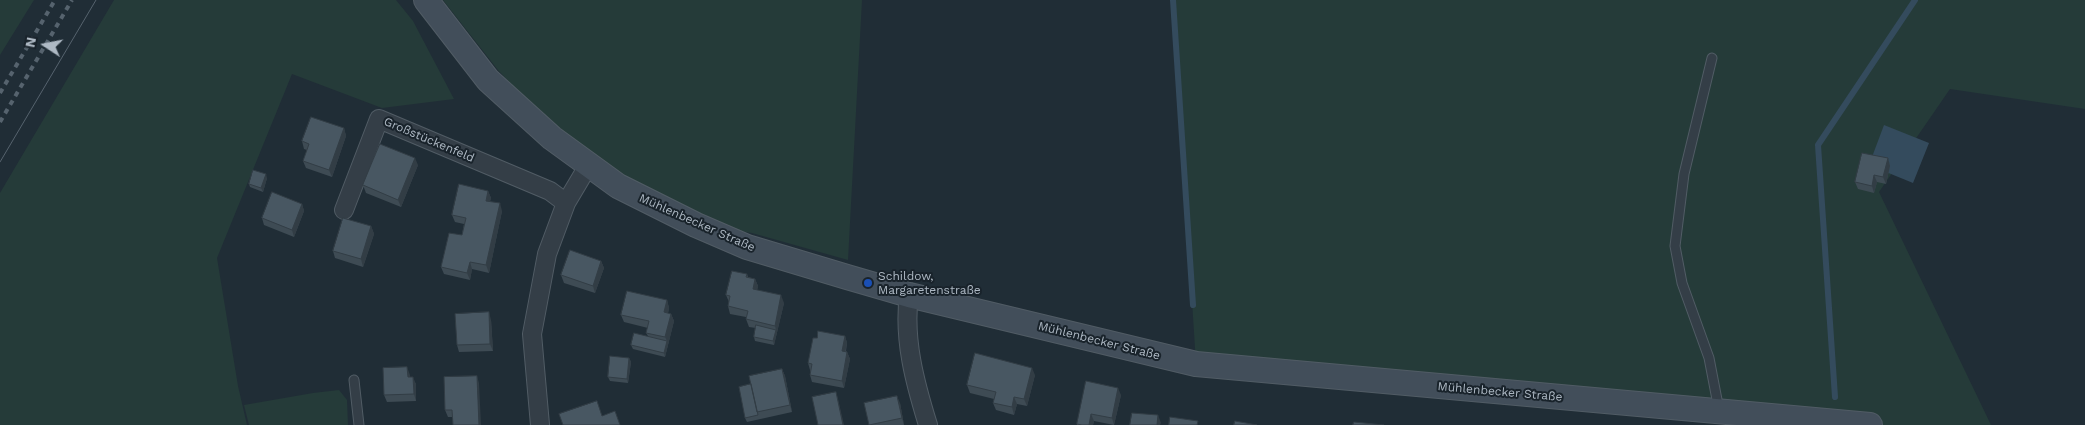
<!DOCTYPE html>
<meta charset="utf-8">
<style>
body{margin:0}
#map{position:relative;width:2085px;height:425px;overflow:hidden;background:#202d36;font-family:"Work Sans",sans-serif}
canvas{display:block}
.north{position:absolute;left:20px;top:20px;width:50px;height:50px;-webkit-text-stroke:4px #19232b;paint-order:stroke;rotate:281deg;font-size:14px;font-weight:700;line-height:20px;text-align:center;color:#aeb9c4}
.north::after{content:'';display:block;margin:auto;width:18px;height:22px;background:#aeb9c4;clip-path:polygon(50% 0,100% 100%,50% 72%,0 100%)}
</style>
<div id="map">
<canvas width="2085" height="425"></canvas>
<div class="north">N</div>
</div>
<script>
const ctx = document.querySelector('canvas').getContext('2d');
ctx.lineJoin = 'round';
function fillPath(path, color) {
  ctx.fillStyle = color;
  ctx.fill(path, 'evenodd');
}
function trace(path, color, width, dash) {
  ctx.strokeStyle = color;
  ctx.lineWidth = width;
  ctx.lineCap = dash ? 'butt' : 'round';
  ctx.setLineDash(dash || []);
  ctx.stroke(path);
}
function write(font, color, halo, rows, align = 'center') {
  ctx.font = font + ' "Work Sans",sans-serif';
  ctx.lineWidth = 4;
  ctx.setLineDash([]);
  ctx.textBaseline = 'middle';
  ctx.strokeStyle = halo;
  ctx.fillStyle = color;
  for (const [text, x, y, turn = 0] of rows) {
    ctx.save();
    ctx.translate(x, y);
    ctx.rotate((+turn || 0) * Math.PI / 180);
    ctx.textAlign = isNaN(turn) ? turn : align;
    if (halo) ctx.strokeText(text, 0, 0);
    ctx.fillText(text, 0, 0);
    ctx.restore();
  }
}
fillPath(new Path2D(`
 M0 0H34L0 55Z
 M114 0H396L413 21 454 99 382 108 292 74 217 258 238 386 247 425H0V193Z
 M443 0H862L848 260 752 233 696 225 588 166 498 70Z
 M1173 0H2085V109L1950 89 1879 192 1991 425H1870L1196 364Z
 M339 390 347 400 348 425H249L244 405 313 393Z`), '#253b39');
fillPath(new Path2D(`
 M1884 125 1929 143 1913 183 1869 165Z`), '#344b5d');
trace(new Path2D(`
 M1173 0 1193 305
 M1835 397 1818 145 1915 0`), '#344b5d', 6);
const service = new Path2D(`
 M1712 58 1684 174 1675 246 1682 283 1709 358 1719 410
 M354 380 359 425`);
const minor = new Path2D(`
 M344 210 379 119 550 191 566 203
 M909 295C903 339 915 383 928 425
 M540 425 532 334 547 254 566 203 588 166`);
const secondary = new Path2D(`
 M426 0 488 80 552 138 618 186 696 225 747 247 847 277 909 295 1196 364 1870 425`);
trace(service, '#515c65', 11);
trace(minor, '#515c65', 20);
trace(secondary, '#515c65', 26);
trace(service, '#343e47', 9);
trace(minor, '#343e47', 18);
trace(secondary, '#424e5a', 24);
trace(new Path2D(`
 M0 162 96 0`), '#56636e', 1);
trace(new Path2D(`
 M0 93 55 0
 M0 122 72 0`), '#56636e', 4, [5, 5]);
fillPath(new Path2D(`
 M344 128 346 136 332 177 306 168 303 161 307 150 304 149 302 141Z
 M1888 158 1890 166 1886 184 1877 182 1874 193 1858 189 1855 182Z
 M418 165 401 207 366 193 363 185Z
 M267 178 263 192 250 187 249 184Z
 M488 191 491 198 490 201 502 211 489 273 472 269 470 280 444 274 441 267 462 235 464 224 455 222 452 215Z
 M302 204 304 211 294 237 264 225 262 218Z
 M371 226 374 234 363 267 335 258 333 251Z
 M601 261 604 268 595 293 564 283 561 275Z
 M747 274 748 277 755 279 758 286 757 290 784 303 774 345 755 341 754 337 756 328 749 327 746 319V317L730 314 728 306 729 302 726 295Z
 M667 300 669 308 668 313 671 314 674 321 665 357 633 349 631 345 648 336 646 333 648 328 624 322 621 315Z
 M491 320 493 351 459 352 457 345Z
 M845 336 847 343 846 351 847 352 850 359 844 388 812 382 810 375V370L808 363 817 338Z
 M629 358 631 362 628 383 610 381 608 377Z
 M782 369 785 376 792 412 747 422 745 418 751 384Z
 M410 375V377L416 384V401L387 402 384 395Z
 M1035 375 1027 406 1017 404 1014 415 996 410 993 403 994 399 970 393 967 385Z
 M1086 381 1121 395 1114 425 1094 421 1093 425H1077V424Z
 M479 383 453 417H448L445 410Z
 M900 403 904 425H869Z`), '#3e4b54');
fillPath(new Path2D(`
 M344 128 346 136 332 177 329 170Z
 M415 158 418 165 401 207 398 200Z
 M1888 158 1890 166 1886 184 1883 177Z
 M266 174 267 178 263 192 261 188Z
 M1874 175 1877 182 1874 193 1872 186Z
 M488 191 491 198 488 208 486 201Z
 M500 203 502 211 489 273 486 265Z
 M302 204 304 211 294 237 292 230Z
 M371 226 374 234 363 267 361 259Z
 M601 261 604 268 595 293 593 286Z
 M470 262 472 269 470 280 467 273Z
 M755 279 758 286 756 296 753 289Z
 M781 295 784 303 774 345 773 341 776 330 775 326Z
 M667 300 669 308 667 319 664 312Z
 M489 312 491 320 493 351 490 344Z
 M671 314 674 321 665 357 664 353 667 341 665 337Z
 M845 336 847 343 844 358 842 351Z
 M847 352 850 359 844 388 842 381Z
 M629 358 631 362 628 383 627 379Z
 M407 367 410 375V384L408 377Z
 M1032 368 1035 375 1027 406 1024 399Z
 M782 369 785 376 792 412 790 405Z
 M477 376 479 383 481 425H479Z
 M413 377 416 384V401L414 394Z
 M1118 388 1121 395 1114 425 1112 418Z
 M836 392 838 399 844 425H843Z
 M897 396 900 403 904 425 902 418Z
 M1014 397 1017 404 1014 415 1012 407Z
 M1091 414 1094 421 1093 425H1089Z
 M1158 415 1161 423 1160 425H1157Z`), '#323d45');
const building = new Path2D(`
 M311 117 344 128 329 170 303 161 309 144 302 141Z
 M380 144 415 158 398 200 363 185Z
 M1862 153 1888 158 1883 177 1874 175 1872 186 1855 182Z
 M253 170 266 174 261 188 249 184Z
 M459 184 488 191 486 201 500 203 486 265 470 262 467 273 441 267 449 233 462 235 466 218 452 215Z
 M272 192 302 204 292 230 262 218Z
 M343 218 371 226 361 259 333 251Z
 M570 250 601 261 593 286 561 275Z
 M732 271 747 274 746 277 755 279 753 289 781 295 775 326 746 319 748 311 728 306 730 296 726 295Z
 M627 291 667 300 664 312 671 314 665 337 646 333 649 321 621 315Z
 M489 312 490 344 457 345 455 314Z
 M756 325 776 330 773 341 754 337Z
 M818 331 845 336 842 351 847 352 842 381 810 375 812 364 808 363 813 338H817Z
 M634 333 667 341 664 353 631 345Z
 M975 353 1032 368 1024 399 1014 397 1012 407 993 403 996 392 967 385Z
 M610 356 629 358 627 379 608 377Z
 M407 367 408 377H413L414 394 384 395 383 368Z
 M782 369 790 405 757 412 749 376Z
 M477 376 479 425H453L452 410H445L444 377Z
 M1086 381 1118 388 1112 418 1091 414 1089 425H1082L1077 424Z
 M751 384 758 415 745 418 739 387Z
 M836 392 843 425H818L812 397Z
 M897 396 902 418 869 425 864 403Z
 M597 401 602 416 615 411 620 425H563L559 414Z
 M1132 413 1158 415 1157 425H1130Z
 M1170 417 1198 421 1197 425H1169Z
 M1235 421 1257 425H1234Z
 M1354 422 1384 425H1353Z`);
fillPath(building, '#485762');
trace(building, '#323d45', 1);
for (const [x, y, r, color] of [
 [868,283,5,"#1a4fb4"]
]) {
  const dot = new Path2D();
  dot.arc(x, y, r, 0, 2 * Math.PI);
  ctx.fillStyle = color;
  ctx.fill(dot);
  trace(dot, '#19232b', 2);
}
write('12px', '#aeb9c4', '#19232b', [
 ["Großstückenfeld",429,140,23],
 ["Mühlenbecker Straße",697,223,24],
 ["Mühlenbecker Straße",1099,341,14],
 ["Mühlenbecker Straße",1500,392,5]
]);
write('12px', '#aeb9c4', '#19232b', [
 ["Schildow,",878,276],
 ["Margaretenstraße",878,290]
], 'left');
</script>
